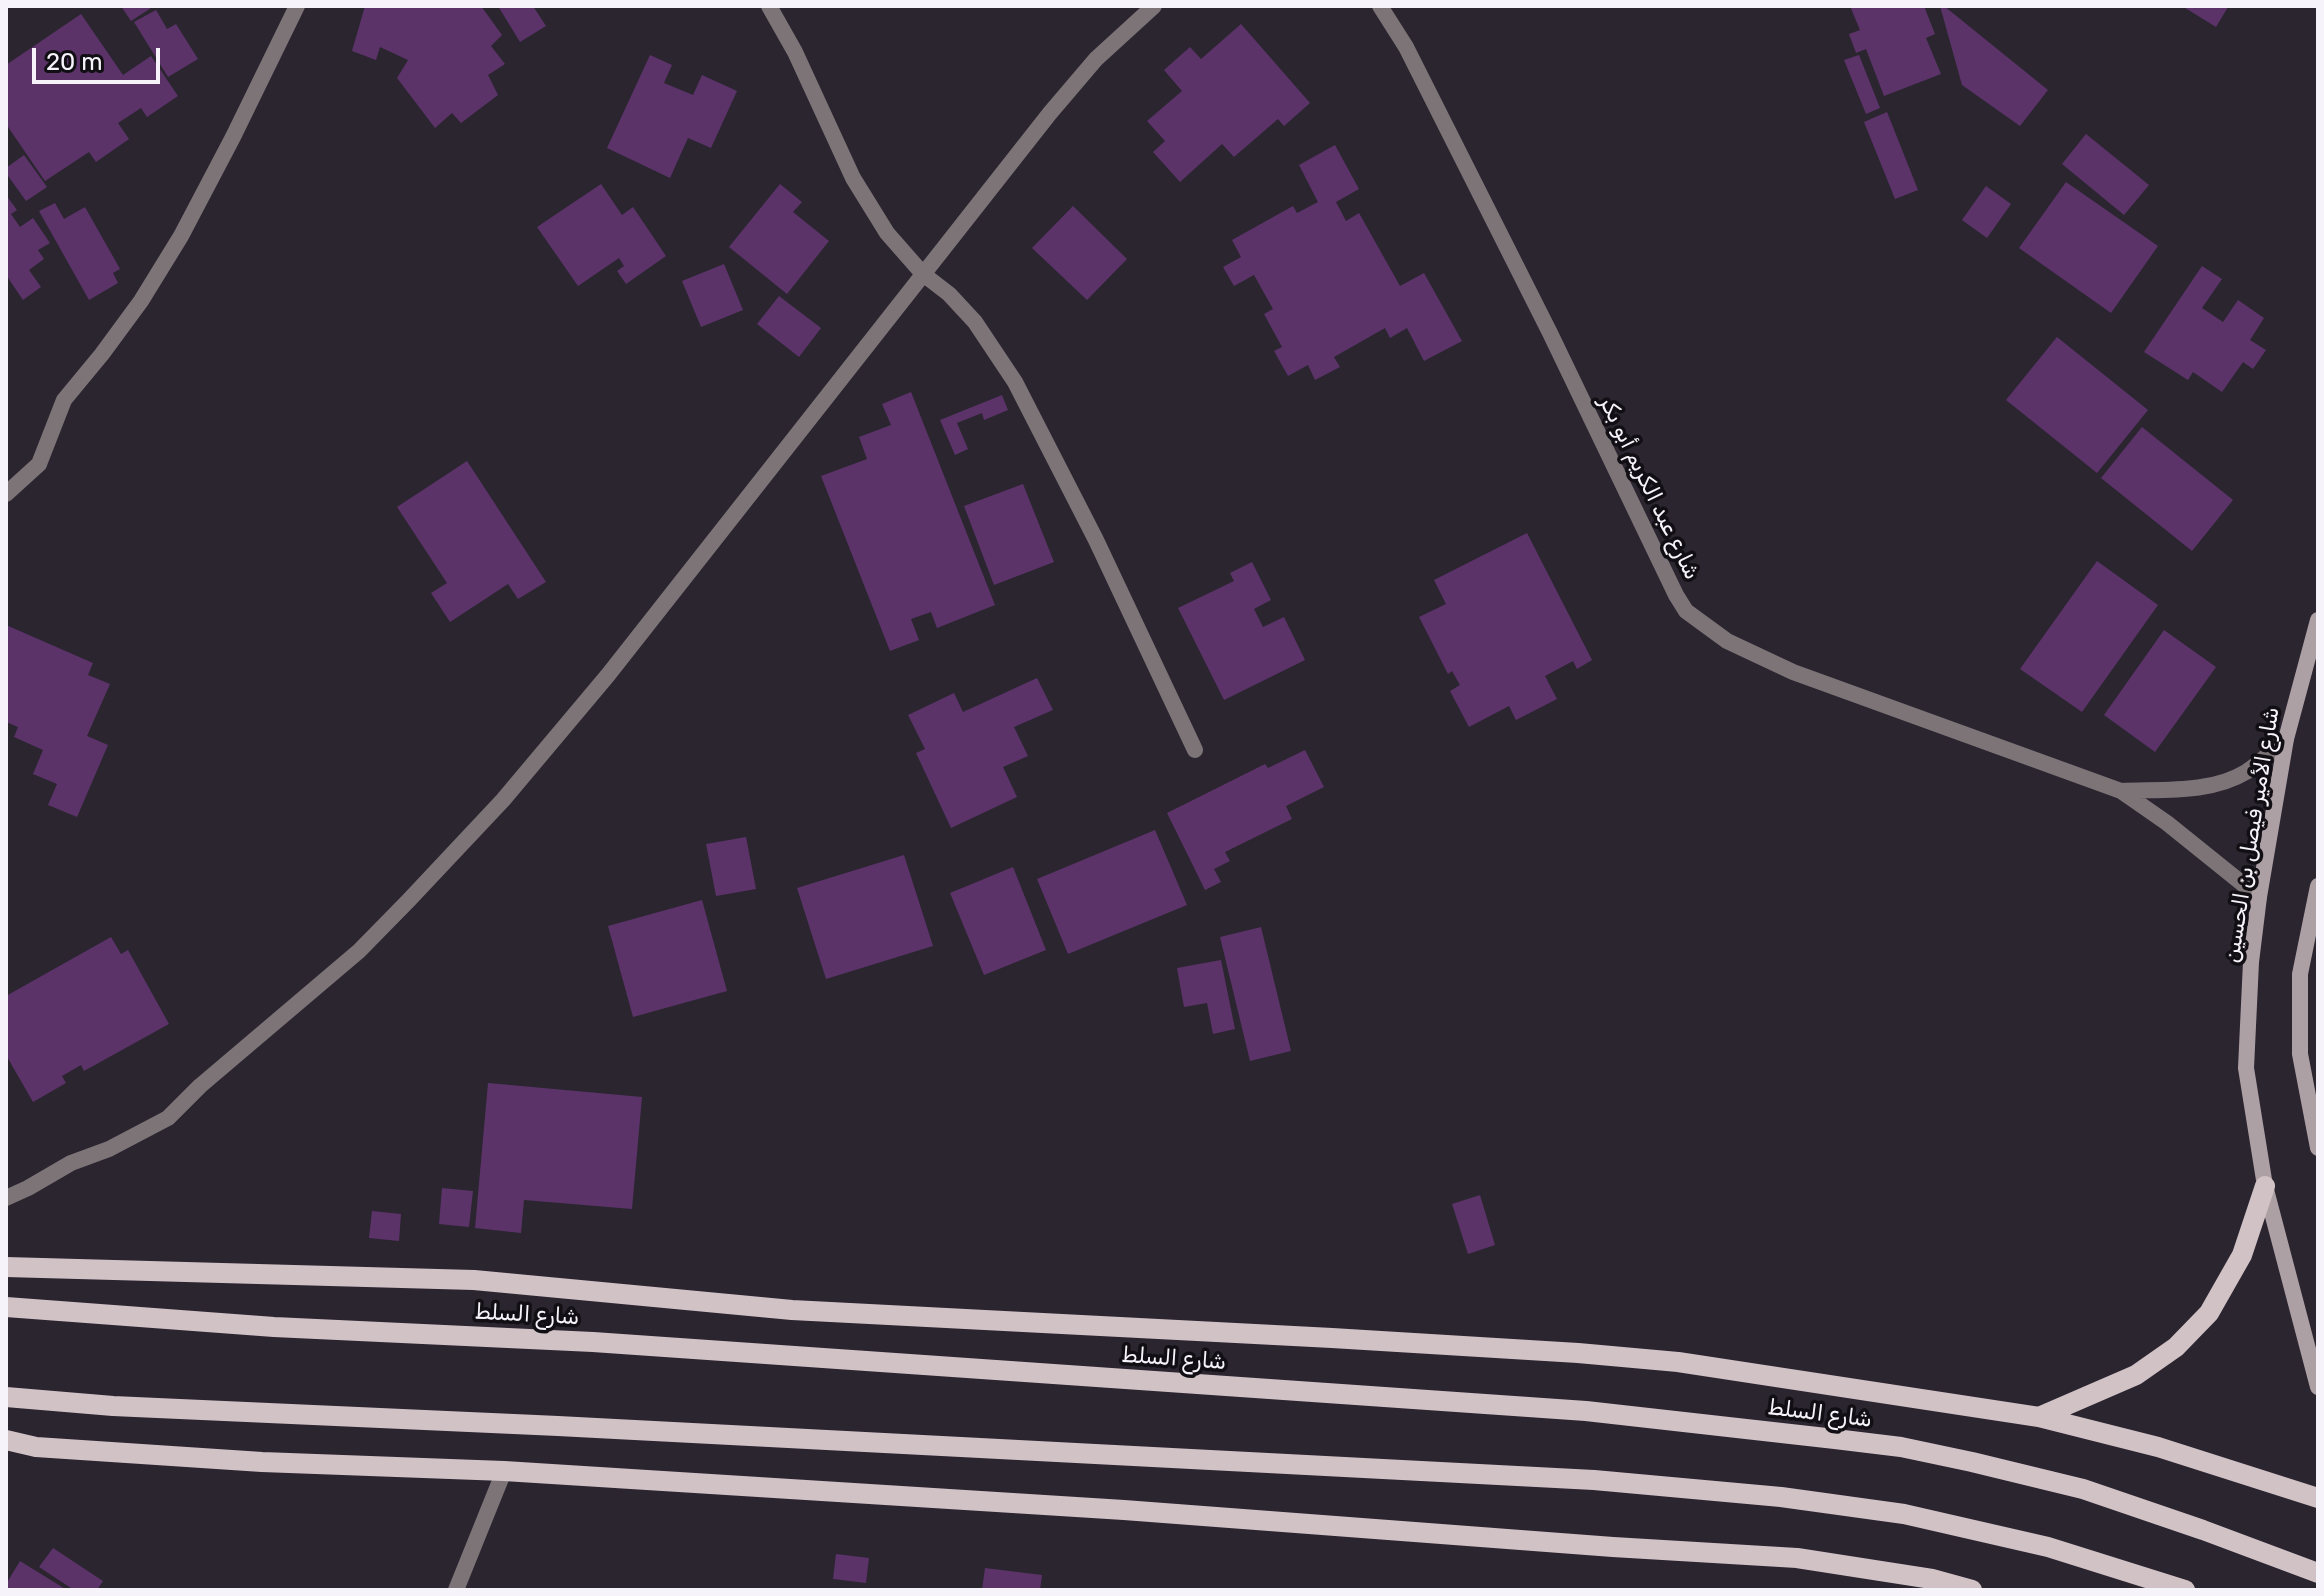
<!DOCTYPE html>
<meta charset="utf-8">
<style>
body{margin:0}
#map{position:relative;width:2324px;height:1596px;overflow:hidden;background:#2b2530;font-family:Rubik,sans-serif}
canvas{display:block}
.frame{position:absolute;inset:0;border:8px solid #f7f3fa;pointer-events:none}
.scale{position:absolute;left:32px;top:48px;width:128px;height:36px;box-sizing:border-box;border:4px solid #f7f3fa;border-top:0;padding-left:10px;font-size:24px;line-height:28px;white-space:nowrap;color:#f7f3fa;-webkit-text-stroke:6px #120f14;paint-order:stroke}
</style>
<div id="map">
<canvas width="2324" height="1596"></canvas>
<div class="frame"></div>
<div class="scale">20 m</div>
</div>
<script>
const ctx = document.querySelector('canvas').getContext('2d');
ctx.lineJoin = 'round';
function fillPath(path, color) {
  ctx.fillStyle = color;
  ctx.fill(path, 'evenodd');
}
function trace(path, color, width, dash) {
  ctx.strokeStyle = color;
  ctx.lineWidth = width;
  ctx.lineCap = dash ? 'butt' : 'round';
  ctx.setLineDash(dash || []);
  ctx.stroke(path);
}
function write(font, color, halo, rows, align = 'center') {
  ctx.font = font + ' Rubik,"Noto Sans Arabic",sans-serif';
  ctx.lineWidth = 7;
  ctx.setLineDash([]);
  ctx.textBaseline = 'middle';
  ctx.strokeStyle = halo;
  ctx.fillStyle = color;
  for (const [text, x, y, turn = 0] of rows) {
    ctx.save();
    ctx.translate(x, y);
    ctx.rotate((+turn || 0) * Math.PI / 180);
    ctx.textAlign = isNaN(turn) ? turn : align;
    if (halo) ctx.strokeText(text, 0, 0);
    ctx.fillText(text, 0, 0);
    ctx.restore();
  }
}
fillPath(new Path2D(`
 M121 6H154L131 21Z
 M365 6H481L502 35 491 46 505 64 488 75 498 95 461 123 452 113 435 128 397 78 408 60 380 47 376 60 352 51Z
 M498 6H533L546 26 520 42Z
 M1850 6H1924L1935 34 1926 38 1941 74 1884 96 1866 49 1856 53 1849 34 1860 30Z
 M1940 6H1944L2048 90 2020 126 1962 85Z
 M2182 6H2226L2228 7 2216 27Z
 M156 10 167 29 176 24 198 59 168 77 134 22Z
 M81 14 123 75 151 56 178 96 147 117 141 108 118 123 129 139 96 162 89 152 45 181 6 124V65Z
 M1241 24 1310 103 1284 126 1278 119 1234 157 1222 144 1180 182 1153 152 1165 141 1147 121 1182 91 1164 70 1190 47 1201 59Z
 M650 55 672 65 664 83 693 95 702 75 737 91 711 148 688 138 670 178 607 148Z
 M1859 55 1880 108 1866 114 1844 60Z
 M1887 112 1918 190 1895 199 1864 122Z
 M2086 134 2149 185 2124 215 2062 164Z
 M1335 145 1359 189 1336 202 1346 221 1359 213 1400 286 1424 273 1462 341 1424 361 1407 328 1390 338 1385 328 1334 357 1340 367 1315 380 1308 365 1288 376 1274 351 1282 347 1264 314 1273 309 1254 275 1234 286 1223 267 1241 257 1232 240 1293 206 1297 213 1318 202 1299 165Z
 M24 155 47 187 26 201 6 173V168Z
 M2066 182 2158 246 2111 313 2019 248Z
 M601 184 622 215 633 207 666 256 626 284 617 271 624 266 619 258 578 286 537 227Z
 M780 184 802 202 793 212 829 241 787 294 729 247Z
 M1986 186 2011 204 1987 238 1962 220Z
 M6 195 17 210 11 214 20 227 33 218 50 243 38 250 44 259 29 270 41 287 23 300 6 275Z
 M55 203 64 219 85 207 120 269 113 273 118 283 89 300 39 211Z
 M1073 206 1127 259 1087 300 1032 248Z
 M724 264 743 310 701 327 682 281Z
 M2202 266 2222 279 2202 308 2223 322 2238 300 2264 318 2250 340 2266 350 2253 369 2243 362 2222 392 2193 372 2188 380 2144 352Z
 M779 296 821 328 799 357 757 324Z
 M2057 337 2148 410 2097 473 2006 400Z
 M911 392 995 605 937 628 931 612 911 619 919 640 890 651 821 476 867 459 859 437 891 425 882 404Z
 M1002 395 1008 410 984 420 982 413 957 423 968 449 955 455 940 420Z
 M2142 427 2233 500 2192 551 2101 478Z
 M467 461 546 582 518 599 508 584 450 622 431 593 447 583 397 507Z
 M1023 484 1054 562 994 585 964 506Z
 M1527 533 1592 660 1577 669 1573 661 1545 676 1557 699 1516 720 1509 706 1469 727 1450 691 1460 685 1452 671 1448 674 1419 617 1446 604 1434 580Z
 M2097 561 2158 605 2082 712 2020 669Z
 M1252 562 1271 600 1254 609 1263 627 1284 617 1305 660 1224 700 1178 608 1234 581 1230 573Z
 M6 625 93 663 88 675 110 684 87 736 108 745 77 817 48 805 57 784 33 774 43 750 14 737 18 727 6 722Z
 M2164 630 2216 667 2155 752 2104 715Z
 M1037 678 1053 710 1014 727 1028 756 1003 767 1017 797 951 828 916 753 925 749 908 715 954 693 963 712Z
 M1305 750 1324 787 1286 806 1292 819 1225 852 1230 861 1214 869 1221 882 1205 890 1167 813 1265 764 1268 768Z
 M1155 830 1187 905 1068 954 1037 879Z
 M746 837 756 889 716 896 706 844Z
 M904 855 933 946 826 979 797 888Z
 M1013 867 1046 950 984 975 950 893Z
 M702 900 727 991 633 1017 608 926Z
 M1261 927 1291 1051 1250 1061 1220 937Z
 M111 937 121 954 128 950 169 1024 84 1071 81 1065 62 1076 66 1083 33 1102 6 1055V996Z
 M1221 960 1235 1029 1213 1034 1207 1003 1184 1007 1177 968Z
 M488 1083 642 1097 632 1209 524 1200 521 1233 475 1228Z
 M442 1188 473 1191 469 1227 439 1224Z
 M1480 1195 1495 1245 1468 1254 1452 1204Z
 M372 1211 401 1214 399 1241 369 1238Z
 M53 1548 103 1581 97 1590H74L39 1567Z
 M836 1554 869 1558 866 1583 833 1579Z
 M20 1561 67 1590H6V1584Z
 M985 1568 1042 1575 1040 1590H982Z`), '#5b3369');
trace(new Path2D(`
 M769 6 795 52 853 178 887 233 923 274 949 294 975 322 1015 382 1096 540 1195 750
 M1380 6 1406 47 1550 333 1676 595 1686 611 1727 641 1793 672 2121 791 2167 823 2259 897
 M6 494 39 464 64 400 102 354 141 301 181 236 233 137 297 6
 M2121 791C2161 789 2210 794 2246 772 2260 763 2273 750 2286 739
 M6 1198 28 1188 71 1163 109 1149 168 1118 200 1086 359 951 409 900 503 800 608 675 1050 113 1096 59 1154 6
 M456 1590 504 1471`), '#7c7477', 16);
trace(new Path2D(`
 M2318 620 2286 739 2259 897 2251 962 2246 1068 2265 1186 2318 1387
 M2318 886 2300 974V1054L2318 1148`), '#aca0a4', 16);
trace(new Path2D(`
 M6 1267 474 1280 792 1310 1332 1338 1578 1353 1678 1362 2039 1417 2158 1447 2318 1498
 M6 1307 274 1327 593 1342 1586 1411 1835 1439 1901 1447 1972 1462 2083 1489 2203 1530 2318 1573
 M6 1397 113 1406 558 1426 1594 1480 1781 1497 1904 1514 2048 1547 2185 1590
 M2039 1417 2136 1375 2176 1347 2209 1313 2242 1255 2265 1186
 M6 1440 36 1447 262 1462 504 1471 1124 1510 1613 1547 1797 1558 1932 1579 1972 1590`), '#d1c2c6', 20);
write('22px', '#f7f3fa', '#120f14', [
 ["شارع عبد الكريم أبو بكر",1649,488,64],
 ["شارع الأمير فيصل بن الحسين",2252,835,-81],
 ["شارع السلط",527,1315,3],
 ["شارع السلط",1174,1359,4],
 ["شارع السلط",1820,1414,7]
]);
</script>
